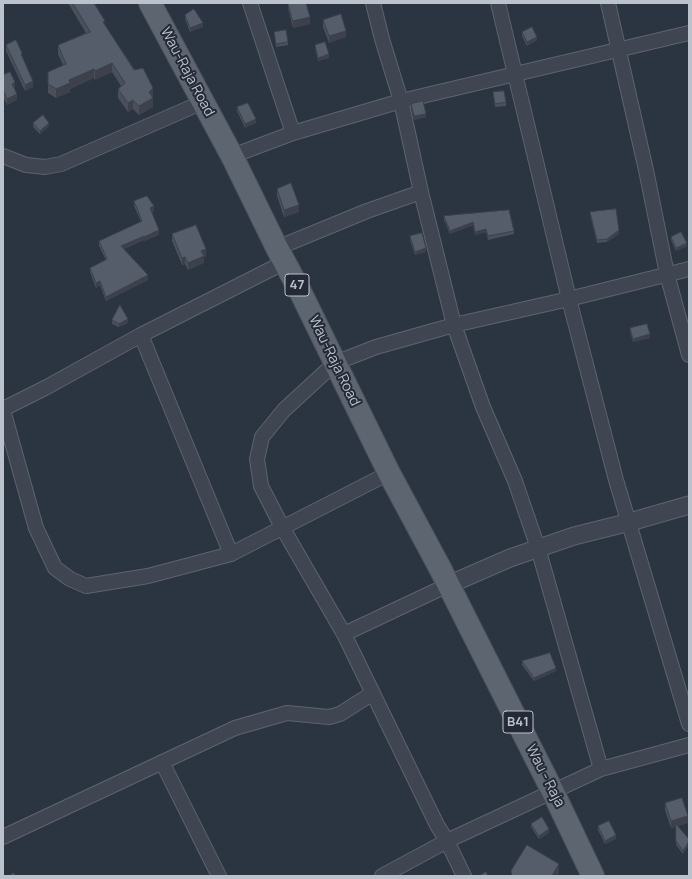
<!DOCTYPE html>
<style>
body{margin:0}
#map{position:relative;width:692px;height:879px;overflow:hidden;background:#2b3441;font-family:Manrope,sans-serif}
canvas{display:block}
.frame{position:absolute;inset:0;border:4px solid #bcc2cb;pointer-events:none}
</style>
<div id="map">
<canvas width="692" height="879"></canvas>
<div class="frame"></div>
</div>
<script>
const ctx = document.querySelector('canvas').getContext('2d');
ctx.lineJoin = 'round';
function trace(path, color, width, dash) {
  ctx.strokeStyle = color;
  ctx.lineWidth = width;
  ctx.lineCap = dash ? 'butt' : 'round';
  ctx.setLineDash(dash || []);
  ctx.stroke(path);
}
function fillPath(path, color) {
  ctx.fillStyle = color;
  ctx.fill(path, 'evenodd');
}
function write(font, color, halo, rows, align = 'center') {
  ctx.font = font + ' Manrope,sans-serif';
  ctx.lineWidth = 4;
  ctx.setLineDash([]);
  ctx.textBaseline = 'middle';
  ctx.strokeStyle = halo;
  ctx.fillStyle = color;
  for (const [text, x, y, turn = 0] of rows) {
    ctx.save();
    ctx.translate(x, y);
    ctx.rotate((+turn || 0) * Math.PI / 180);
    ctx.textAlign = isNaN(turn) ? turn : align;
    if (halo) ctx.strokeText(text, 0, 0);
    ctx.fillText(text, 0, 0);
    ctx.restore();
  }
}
trace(new Path2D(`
 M13 875V876`), '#435268', 4);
const minor = new Path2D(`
 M250 3 293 133
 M373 3 382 39 401 101 421 192 454 325 483 407 515 481 538 548 601 769
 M498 3 569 299 616 480 689 724
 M608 3 646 170 667 274 689 355
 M3 156 26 165 45 167 61 164 203 102
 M232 156 293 133 401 101 689 33
 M277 248 367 211 421 192
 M141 335 231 554
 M3 409 45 388 141 335 285 262
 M3 410 36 528 55 568 70 579 86 586 148 576 231 554 389 473
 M344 634 448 585
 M162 762 219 876
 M3 837 235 728 287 713 329 717 340 714 373 693
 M382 876 447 841 601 769 689 745
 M464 876 447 841 437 825 344 634 282 527 261 486 257 459 262 437 284 410 335 363 376 347 454 325 569 299 689 269`);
const tertiary = new Path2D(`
 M448 585 510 558 574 536 630 522 689 505`);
const primary = new Path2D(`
 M150 3 232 156 277 248 300 291 389 473 441 570 553 792 593 876`);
trace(minor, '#5d646f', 16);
trace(tertiary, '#5d646f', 19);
trace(primary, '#494f5b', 24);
trace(minor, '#3f4651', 14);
trace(tertiary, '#3f4651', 17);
trace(primary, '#5d6571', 22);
fillPath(new Path2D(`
 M68 3H94L105 25 153 97V107L139 115 133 109 128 112 118 98V89L121 86 112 72 95 80 94 78 70 89V92L56 98 48 93V72L63 65 58 54V45L86 33Z
 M288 3H306L310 24 293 28 288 8Z
 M185 15 203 27 190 32 185 19Z
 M323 20 346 37 329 43 323 27Z
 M274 32 288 42V45L276 47Z
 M522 32 537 40 527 46 522 36Z
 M6 45 22 57 33 87 25 91 6 51Z
 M315 45 329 58 318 61 315 48Z
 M3 75 15 88 14 89 17 100 7 105 3 96Z
 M493 92 506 102V106L495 107Z
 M411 104 426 117 414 120 411 107Z
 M237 107 256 123 245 128 237 111Z
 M33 123 49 126 40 134 33 127Z
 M277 189 299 212 284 217 277 196Z
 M134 201 154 211 152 212 159 235 144 241V240L124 249 148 280 106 301 100 285 96 288 90 272V268L106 260 99 246V241L141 222 134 206Z
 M590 212 619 234 607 242 597 243 590 215Z
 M444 216 514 231V234L488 240 486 232 475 235 473 225 450 234 444 220Z
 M172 234 206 256 204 257V263L188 270 185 264 182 265 172 241Z
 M410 236 426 252 415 255 410 240Z
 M671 237 687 246 676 251 671 240Z
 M112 320 128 323 119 327 112 324Z
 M630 328 650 338 633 342 630 332Z
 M522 661 556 671 534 681 522 665Z
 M665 803 688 823 678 826 688 846 683 854 676 845V827L671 828 665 810Z
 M531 824 549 833 539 839 531 827Z
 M598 826 616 839 605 844 598 830Z`), '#49505c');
fillPath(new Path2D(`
 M310 17V24L293 28V21Z
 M203 23V27L190 32V28Z
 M346 31V37L329 43V36Z
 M537 37V40L527 46V42Z
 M329 54V58L318 61V58Z
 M112 63V72L95 80V71Z
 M94 69V78L70 89V92L56 98V89L69 80Z
 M33 81V87L25 91V85Z
 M15 82V88L12 90V84Z
 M153 88V107L139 115V106L149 92Z
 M17 94V100L7 105V99Z
 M133 100V109L128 112V103Z
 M426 114V117L414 120V116Z
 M256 119V123L245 128V124Z
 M49 123V126L40 134V131Z
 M299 205V212L284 217V210Z
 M154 206V211L150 213V208Z
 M473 222V225L450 234V231Z
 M486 229V232L475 235V232Z
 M159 230V235L144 241V237Z
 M619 230V234L607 242V239Z
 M144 236V240L121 251V246Z
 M687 243V246L676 251V248Z
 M426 248V252L415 255V252Z
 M206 249V256L204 257V263L188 270V263L201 251Z
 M185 257V264L182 265V258Z
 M148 275V280L106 301V297Z
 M100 281V285L96 288V283Z
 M128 319V323L119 327V324Z
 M650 334V338L633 342V339Z
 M556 668V671L534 681V678Z
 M688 816V823L671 828V821Z
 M549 829V833L539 839V836Z
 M616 835V839L605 844V841Z
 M689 839 688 846 683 854V851Z
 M559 864V874L558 876H552Z`), '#3c414b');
const building = new Path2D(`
 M73 3H94L105 21 103 22 134 70 143 68 153 88 149 92 153 98 139 106 133 100 128 103 118 89 125 83 112 63 95 71 94 69 69 80 70 83 56 89 48 84V72L66 64 58 45 90 32Z
 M288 3H306L310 17 293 21Z
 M194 9 203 23 190 28 185 15Z
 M341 14 346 31 329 36 323 20Z
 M532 27 537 37 527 42 522 32Z
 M286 30 288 42 276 44 274 32Z
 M16 40 22 53 21 54 33 81 25 85 6 45Z
 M325 42 329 54 318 58 315 45Z
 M10 72 15 82 12 84 17 94 7 99 3 90V75Z
 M504 91 506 102 495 104 493 92Z
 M423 101 426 114 414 116 411 104Z
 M248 103 256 119 245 124 237 107Z
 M43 115 49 123 40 131 33 123Z
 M291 183 299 205 284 210 277 189Z
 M147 196 154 206 150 208 159 230 144 237V236L121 246 148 275 106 297 100 281 96 283 90 268 107 259 99 241 142 221 134 201Z
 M616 209 619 230 607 239 597 240 590 212Z
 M509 210 514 231 488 236 486 229 475 232 473 222 450 231 444 216Z
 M196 225 206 249 201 251 204 256 188 263 185 257 182 258 172 234Z
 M681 232 687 243 676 248 671 237Z
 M422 233 426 248 415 252 410 236Z
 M120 305 128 319 119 324 112 320Z
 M647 324 650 334 633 339 630 328Z
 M550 653 556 668 534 678 522 661Z
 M682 798 688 816 671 821 665 803Z
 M542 817 549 829 539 836 531 824Z
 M609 821 616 835 605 841 598 826Z
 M676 824 689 839 688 843 683 851 676 841Z
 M527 845 559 864 552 876H512L511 871Z
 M486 872 488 876H479Z`);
fillPath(building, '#555d6b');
trace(building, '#3c414b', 1);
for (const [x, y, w] of [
 [297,285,24],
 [518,722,30]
]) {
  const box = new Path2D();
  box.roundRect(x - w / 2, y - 11, w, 22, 3);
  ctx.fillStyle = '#242b37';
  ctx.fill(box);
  trace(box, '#bcc2cb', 1);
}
write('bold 13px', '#bcc2cb', null, [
 ["47",297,285],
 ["B41",518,722]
]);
write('14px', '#bcc2cb', '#242b37', [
 ["Wau-Raja Road",187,72,62],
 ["Wau-Raja Road",334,361,64],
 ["Wau - Raja",545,776,63]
]);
</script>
